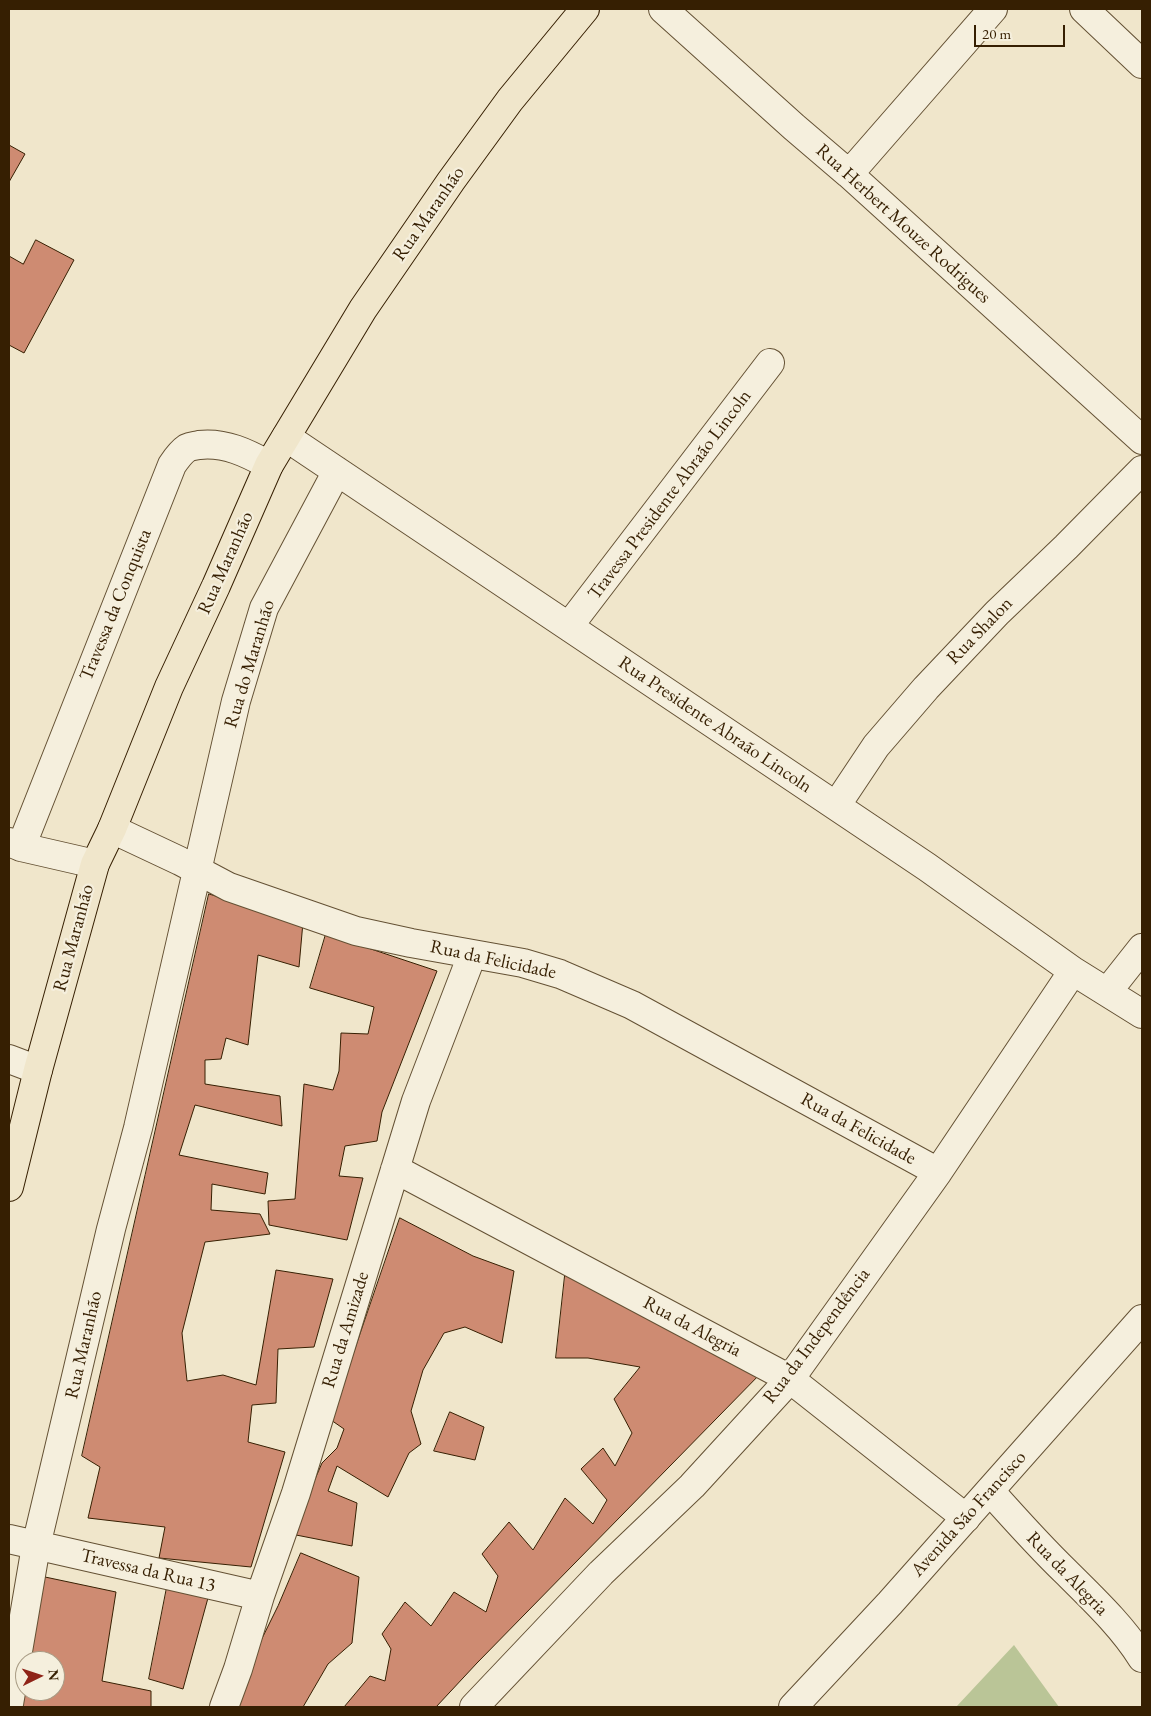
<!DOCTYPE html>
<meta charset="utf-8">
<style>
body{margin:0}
#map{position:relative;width:1151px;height:1716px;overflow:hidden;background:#f0e6cb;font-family:"EB Garamond",serif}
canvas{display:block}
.frame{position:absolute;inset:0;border:10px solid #361f02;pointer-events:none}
.north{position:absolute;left:15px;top:1651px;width:50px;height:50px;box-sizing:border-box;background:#f5efdd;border:1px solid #a99c85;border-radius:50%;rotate:86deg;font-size:14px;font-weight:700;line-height:20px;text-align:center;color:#361f02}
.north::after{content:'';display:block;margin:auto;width:18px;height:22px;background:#8f2418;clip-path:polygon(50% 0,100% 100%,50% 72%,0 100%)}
.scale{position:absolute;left:974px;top:25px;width:91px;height:22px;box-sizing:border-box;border:2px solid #361f02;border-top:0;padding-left:6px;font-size:15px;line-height:18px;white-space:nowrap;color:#361f02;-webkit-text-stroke:4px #f5efdd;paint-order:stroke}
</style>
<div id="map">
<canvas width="1151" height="1716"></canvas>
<div class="frame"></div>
<div class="north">N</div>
<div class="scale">20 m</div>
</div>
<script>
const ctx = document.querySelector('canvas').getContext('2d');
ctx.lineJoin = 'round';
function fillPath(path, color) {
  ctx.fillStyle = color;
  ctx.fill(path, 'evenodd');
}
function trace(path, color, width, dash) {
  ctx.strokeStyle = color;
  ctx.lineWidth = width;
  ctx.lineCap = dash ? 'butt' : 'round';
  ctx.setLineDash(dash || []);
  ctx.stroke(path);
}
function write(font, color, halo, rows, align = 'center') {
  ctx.font = font + ' "EB Garamond",serif';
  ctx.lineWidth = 4.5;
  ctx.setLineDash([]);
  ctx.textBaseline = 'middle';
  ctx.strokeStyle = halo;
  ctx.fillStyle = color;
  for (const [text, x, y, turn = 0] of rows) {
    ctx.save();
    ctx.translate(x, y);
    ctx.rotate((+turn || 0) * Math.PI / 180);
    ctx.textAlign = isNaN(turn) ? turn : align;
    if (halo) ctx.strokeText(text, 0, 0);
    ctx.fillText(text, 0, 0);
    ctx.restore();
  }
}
fillPath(new Path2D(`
 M1014 1645 1059 1707H956Z`), '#bac597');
const building = new Path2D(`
 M9 145 25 154 9 182Z
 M36 240 74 260 24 353 9 345V256L23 264Z
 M209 894 303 922 299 967 258 955 248 1045 226 1038 221 1059 205 1060V1084L280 1096 282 1126 195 1105 179 1155 268 1173 265 1194 212 1184 211 1210 260 1214 270 1234 205 1242 182 1333 187 1381 223 1375 256 1385 276 1270 333 1279 314 1347 278 1349 276 1403 252 1405 248 1442 285 1452 251 1567 159 1558 165 1527 88 1518 100 1467 82 1456Z
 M326 934 437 971 382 1112 377 1141 345 1146 339 1176 363 1178 347 1240 269 1225 268 1201 295 1199 304 1084 333 1090 339 1071 341 1033 368 1034 374 1007 310 988Z
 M400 1218 473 1256 514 1271 502 1343 465 1327 444 1333 423 1370 411 1411 421 1444 409 1453 388 1497 337 1466 328 1491 357 1503 352 1546 291 1534 322 1463 337 1448 344 1429 331 1420Z
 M566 1266 765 1369 477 1663 436 1707H344L370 1676 385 1681 391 1649 382 1634 405 1602 431 1626 454 1592 486 1612 498 1576 482 1554 509 1522 533 1550 565 1498 593 1524 607 1500 581 1469 603 1448 615 1466 632 1433 614 1399 640 1367 588 1358H556Z
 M450 1412 484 1427 475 1460 434 1451Z
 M301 1553 359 1577 352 1643 328 1664 303 1707H233L239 1685 278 1606Z
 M45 1577 116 1592 102 1681 151 1691V1707H22L25 1691H55V1661H30Z
 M168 1582 211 1587 183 1689 149 1679Z`);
fillPath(building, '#ce8b72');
trace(building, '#361f02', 1);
const minor = new Path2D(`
 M663 9 794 127 849 174 1142 440
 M1084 9 1142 64
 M849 174 993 9
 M286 437 927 867 1073 971 1142 1014
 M569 626 770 363
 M836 806 876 746 926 688 997 613 1066 547 1142 470
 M112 829 180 861 229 887 356 931 411 943 523 963 560 974 632 1005 938 1172
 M9 842 21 847 95 864
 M21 847 172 465C176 459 181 452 187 448 191 446 195 446 199 445 225 442 247 453 269 465
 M1108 991 1142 948
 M9 1059 38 1070
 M395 1169 790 1379 966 1518
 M990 1491C1015 1519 1039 1546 1066 1572 1093 1599 1122 1626 1142 1658
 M9 1539 260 1596
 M9 1704 36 1546 111 1229 138 1128 236 701 264 608 337 471
 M224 1707 238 1669 260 1596 296 1493 416 1101 472 955
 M474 1707 601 1573 692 1486 790 1379 938 1172 1073 971`);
const tertiary = new Path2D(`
 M793 1707 890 1603 1142 1319`);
const trunk = new Path2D(`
 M9 1187 38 1070 95 864 112 829 169 687 216 586 269 465 363 309 451 181 510 100 585 9`);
trace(minor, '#645134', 30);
trace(tertiary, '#645134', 30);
trace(trunk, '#361f02', 30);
trace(minor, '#f5efdd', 28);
trace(tertiary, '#f5efdd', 28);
trace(trunk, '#f0e6cb', 28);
write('19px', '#361f02', '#f5efdd', [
 ["Rua Maranhão",429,214,-55],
 ["Rua Herbert Mouze Rodrigues",903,224,42],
 ["Travessa Presidente Abraão Lincoln",670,495,-53],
 ["Rua Maranhão",226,563,-66],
 ["Travessa da Conquista",116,605,-68],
 ["Rua Shalon",980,631,-46],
 ["Rua do Maranhão",250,664,-73],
 ["Rua Presidente Abraão Lincoln",715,725,34],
 ["Rua Maranhão",74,938,-75],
 ["Rua da Felicidade",493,960,12],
 ["Rua da Felicidade",858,1129,29],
 ["Rua da Alegria",692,1327,28],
 ["Rua da Amizade",346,1330,-73],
 ["Rua da Independência",817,1336,-53],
 ["Rua Maranhão",84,1345,-77],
 ["Avenida São Francisco",969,1514,-48],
 ["Travessa da Rua 13",148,1571,13],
 ["Rua da Alegria",1067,1574,46]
]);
</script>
